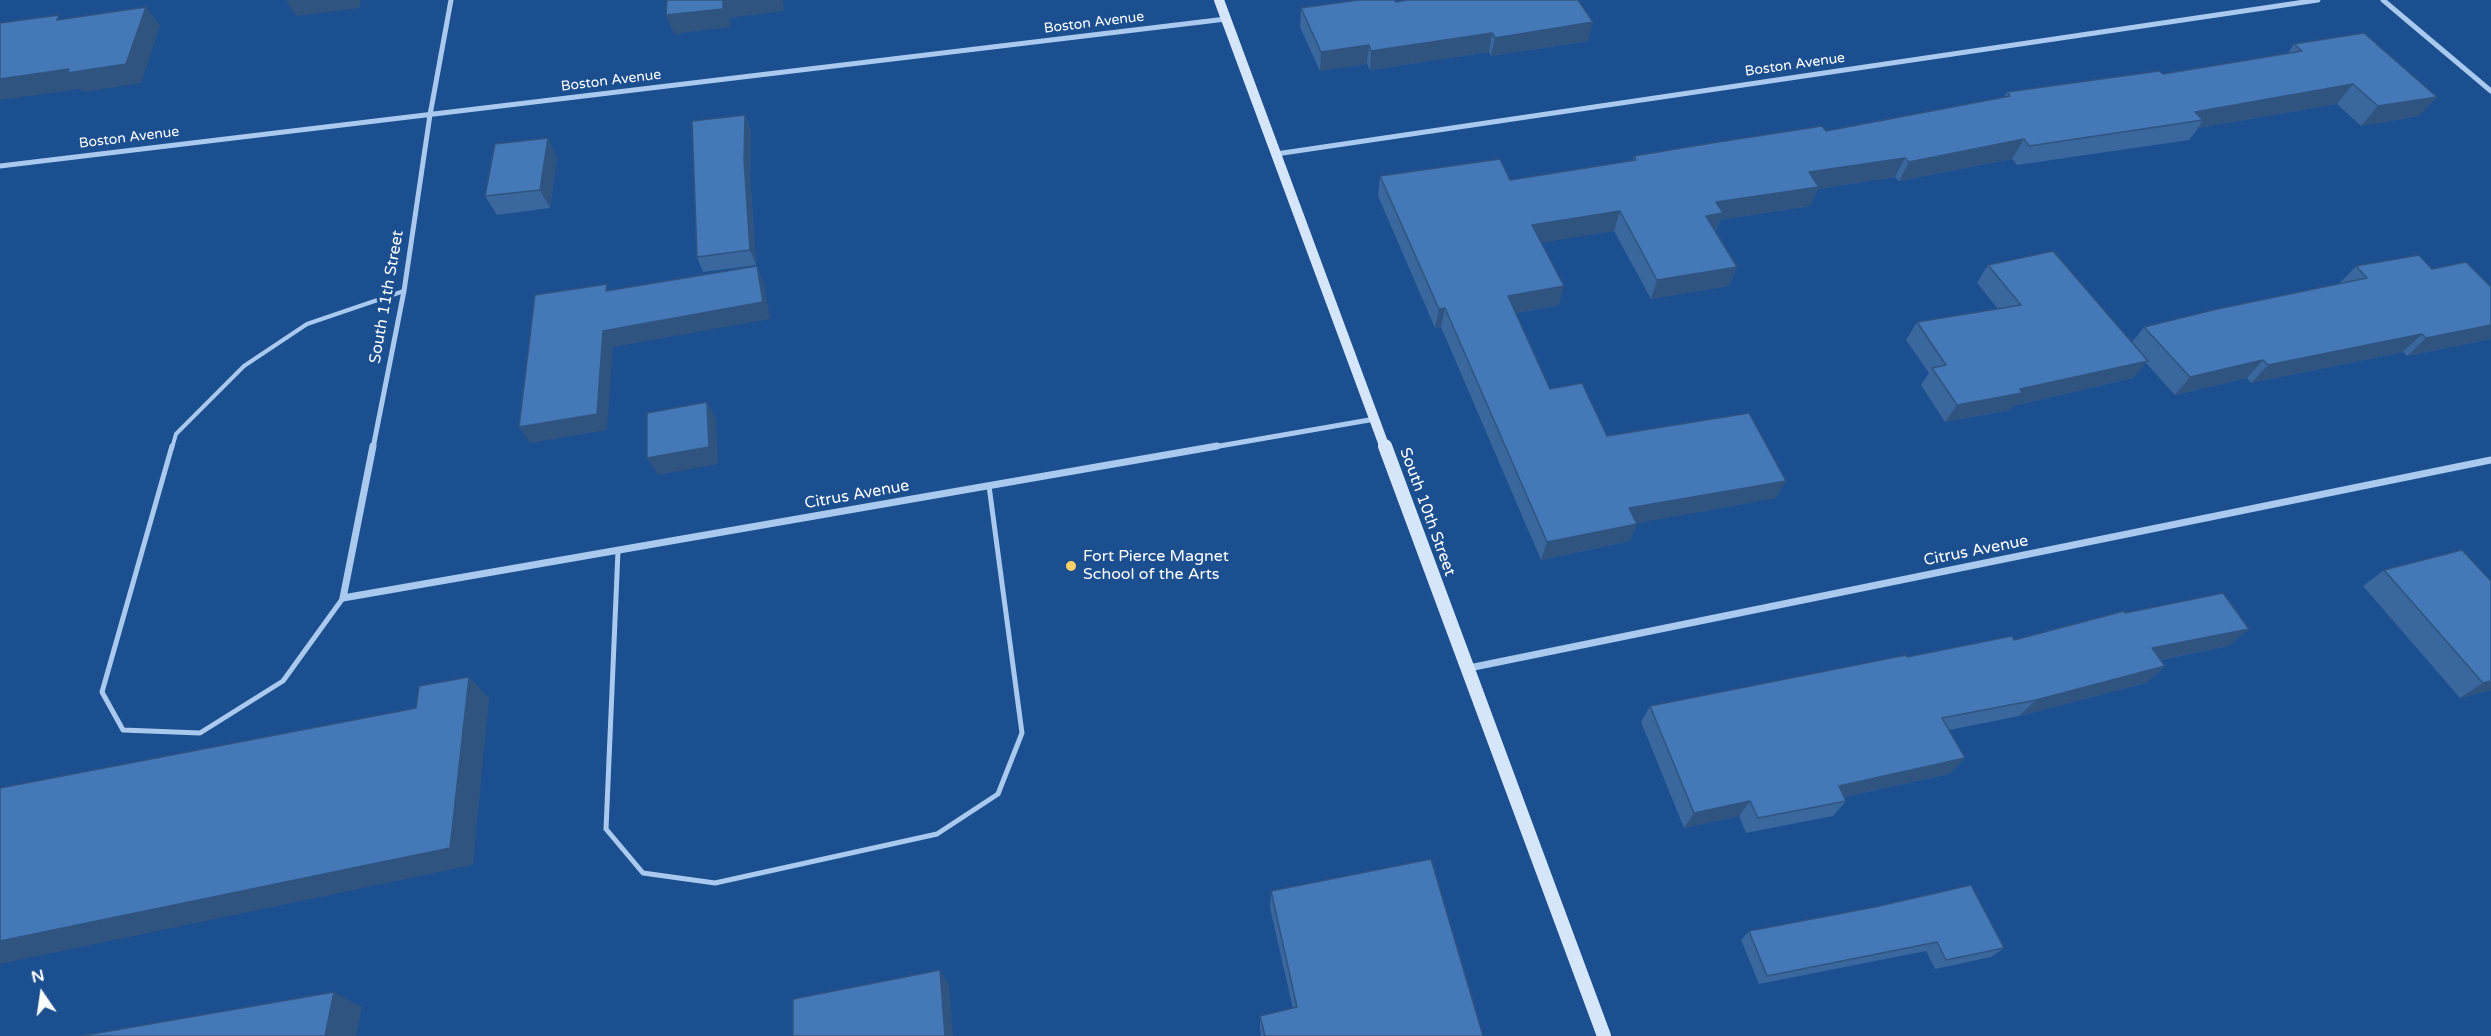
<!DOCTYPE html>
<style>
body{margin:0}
#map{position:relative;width:2491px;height:1036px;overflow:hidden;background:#1b4f8f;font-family:"Varela Round",sans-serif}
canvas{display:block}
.north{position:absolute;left:12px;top:964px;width:60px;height:60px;-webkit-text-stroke:4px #1b4f8f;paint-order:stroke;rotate:347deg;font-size:16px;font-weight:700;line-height:24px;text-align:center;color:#fff}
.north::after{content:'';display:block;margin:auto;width:21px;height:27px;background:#fff;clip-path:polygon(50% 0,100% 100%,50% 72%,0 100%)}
</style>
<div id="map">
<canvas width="2491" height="1036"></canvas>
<div class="north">N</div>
</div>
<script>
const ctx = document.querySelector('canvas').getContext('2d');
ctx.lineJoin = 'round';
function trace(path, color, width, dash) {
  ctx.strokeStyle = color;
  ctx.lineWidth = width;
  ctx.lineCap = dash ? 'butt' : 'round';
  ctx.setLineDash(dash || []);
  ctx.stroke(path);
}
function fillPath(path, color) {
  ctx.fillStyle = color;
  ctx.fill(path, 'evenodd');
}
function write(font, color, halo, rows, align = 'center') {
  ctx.font = font + ' "Varela Round",sans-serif';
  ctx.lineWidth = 6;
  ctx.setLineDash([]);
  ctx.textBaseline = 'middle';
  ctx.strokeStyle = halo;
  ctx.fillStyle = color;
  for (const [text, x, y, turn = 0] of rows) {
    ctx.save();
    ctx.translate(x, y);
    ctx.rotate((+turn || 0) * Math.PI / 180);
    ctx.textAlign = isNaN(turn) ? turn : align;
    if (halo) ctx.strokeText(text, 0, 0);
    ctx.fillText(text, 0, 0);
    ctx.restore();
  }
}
trace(new Path2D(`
 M172 448 176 434 244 366 307 324 404 291`), '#a9c9ee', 4);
trace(new Path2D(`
 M172 446 102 692 123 730 200 733 283 681 343 598
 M618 551 606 829 643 873 715 883 937 834 998 794 1022 733 989 486`), '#a9c9ee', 5);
trace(new Path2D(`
 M2383 0 2491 91
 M1276 154 2318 0
 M0 166 1226 19
 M373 448 404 291 430 115 451 0
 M1208 448 1375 419`), '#a9c9ee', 5);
trace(new Path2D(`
 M373 446 343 598 1217 446
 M1469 668 2491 460`), '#a9c9ee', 7);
trace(new Path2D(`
 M1219 0 1385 448`), '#d6e6fa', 10);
trace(new Path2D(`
 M1385 446 1604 1036`), '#d6e6fa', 14);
fillPath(new Path2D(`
 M1396 2 1588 41 1491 56 1489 52 1370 70 1367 64 1320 71 1300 27 1301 8Z
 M2294 44 2437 97 2419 116 2361 126 2337 104 2198 128 2189 140 2017 165 2012 159 1899 181 1895 177 1818 189 1810 206 1720 220 1716 231 1737 267 1729 286 1651 299 1614 231 1541 242 1559 305 1516 313 1550 389 1607 436 1776 498 1637 523 1630 541 1541 560 1441 327 1435 328 1378 196 1380 176 1510 180 1633 160 1634 156 1826 131 2004 97 2007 92 2163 74 2287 54Z
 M745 115 751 130 750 176 756 265 703 272 697 257Z
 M557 157 550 208 497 215 485 196Z
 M1988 265 2132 342 2144 327 2339 284 2356 266 2432 269 2491 287V339L2407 356 2403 352 2251 383 2247 378 2175 395 2146 363 2133 378 2013 406 2010 410 1945 422 1921 385 1929 373 1906 340 1917 322 1998 309 1977 283Z
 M2384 570 2491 581V690L2460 698 2363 586Z
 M2249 629 2228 646 2161 660 2165 666 2146 683 2019 716 1949 730 1965 758 1949 774 1844 797 1846 801 1833 816 1746 833 1739 816 1684 828 1641 722 1650 706 1907 657 2014 640Z
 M1271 891 1483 1036H1261L1260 1030V1016L1293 1009 1270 908Z
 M1875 907 2004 948 1991 957 1935 969 1926 951 1759 984 1741 940 1749 931Z`), '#3a679d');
fillPath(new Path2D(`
 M286 0H361L359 8 296 16Z
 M723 0H783L784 11 730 18V27L674 34 666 15Z
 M146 7 160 26 141 83 83 92 80 89 0 100V79Z
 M1593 22 1588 41 1491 56 1495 38Z
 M1492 33 1489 52 1370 70 1371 51Z
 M1369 45 1367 64 1320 71 1321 52Z
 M2353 84 2337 104 2198 128 2203 120 2195 112Z
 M2437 97 2419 116 2361 126 2378 106Z
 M745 115 751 130 750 176 756 265 750 250 744 160Z
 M548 138 557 157 550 208 540 190Z
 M2024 139 2012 159 1899 181 1909 162Z
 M1905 158 1895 177 1818 189 1810 206 1720 220 1715 232 1706 216 1716 202 1809 172Z
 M1620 211 1614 231 1528 245 1532 225Z
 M757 266 764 283 770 319 613 347 607 430 530 443 519 427 603 331Z
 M1737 267 1729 286 1651 299 1657 280Z
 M1564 286 1559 305 1504 315 1508 296Z
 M1445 308 1441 327 1435 328 1439 309Z
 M2491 325V339L2407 356 2426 338Z
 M2422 334 2403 352 2251 383 2268 365Z
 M2263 360 2247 378 2175 395 2190 377Z
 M2148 361 2133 378 2013 406 2010 410 1945 422 1957 405 2020 389Z
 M707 402 716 419 718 464 658 475 647 458Z
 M1786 481 1776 498 1622 526 1629 508Z
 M1637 524 1630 541 1541 560 1547 542Z
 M2249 629 2228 646 2133 665 2152 648Z
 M2165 666 2146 683 2019 716 2036 700Z
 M469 677 489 698 473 865 0 964V941L450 848Z
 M2491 681V690L2460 698 2483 683Z
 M1965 758 1949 774 1825 801 1839 786Z
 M1750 801 1739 816 1684 828 1694 813Z
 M940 970 949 985 953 1036H945Z
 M334 992 362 1007 356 1036H325Z`), '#305480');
const building = new Path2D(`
 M667 0H723V9L666 15Z
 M1358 0H1395L1396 2 1407 0H1578L1593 22 1495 38 1492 33 1371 51 1369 45 1321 52 1301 8Z
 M146 7 126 64 67 73 69 69 0 79V23L59 15 57 20Z
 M2364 33 2437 97 2378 106 2353 84 2195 112 2203 120 2029 146 2024 139 1909 162 1905 158 1809 172 1819 187 1716 202 1723 213 1706 216 1737 267 1657 280 1620 211 1532 225 1564 286 1508 296 1550 389 1582 383 1607 436 1749 413 1786 481 1629 508 1637 524 1547 542 1445 308 1439 309 1380 176 1500 159 1510 180 1636 160 1634 156 1718 142 1822 126 1826 131 2010 96 2007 92 2159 71 2163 74 2302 51 2294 44Z
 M745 115 744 160 750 250 697 257 692 121Z
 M548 138 540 190 485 196 495 144Z
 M2053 251 2148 361 2020 389 2022 393 1957 405 1932 368 1946 365 1917 322 2021 305 1988 265Z
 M2419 255 2432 269 2466 262 2491 287V325L2426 338 2422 334 2268 365 2263 360 2190 377 2144 327 2217 309 2367 278 2356 266Z
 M757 266 763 302 603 331 597 414 519 427 535 295 607 284 606 291Z
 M707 402 709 447 647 458V413Z
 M2462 550 2491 581V681L2483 683 2384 570Z
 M2223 593 2249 629 2152 648 2165 666 2036 700 1942 718 1965 758 1839 786 1846 801 1758 818 1750 801 1694 813 1650 706 1906 655 1907 657 2012 636 2014 640 2124 611 2125 613Z
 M469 677 450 848 0 941V788L416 708 419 686Z
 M1431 859 1483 1036H1265L1260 1016 1297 1007 1271 891Z
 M1971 885 2004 948 1946 960 1937 942 1767 976 1749 931 1875 907Z
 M940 970 945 1036H793V999Z
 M334 992 325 1036H81Z`);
fillPath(building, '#4478b7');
trace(building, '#305480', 1.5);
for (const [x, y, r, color] of [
 [1071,566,6,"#ffd166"]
]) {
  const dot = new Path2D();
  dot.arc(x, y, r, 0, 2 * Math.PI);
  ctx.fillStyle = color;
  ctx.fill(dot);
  trace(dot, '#1b4f8f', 2);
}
write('14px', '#fff', '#1b4f8f', [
 ["Boston Avenue",1094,23,-7],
 ["Boston Avenue",1795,65,-8],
 ["Boston Avenue",611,81,-7],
 ["Boston Avenue",129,138,-7]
]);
write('16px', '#fff', '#1b4f8f', [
 ["South 11th Street",387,297,-80],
 ["Citrus Avenue",857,495,-10],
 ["South 10th Street",1427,512,70],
 ["Citrus Avenue",1976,551,-11]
]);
write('16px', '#fff', '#1b4f8f', [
 ["Fort Pierce Magnet",1083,557],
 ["School of the Arts",1083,575]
], 'left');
</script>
